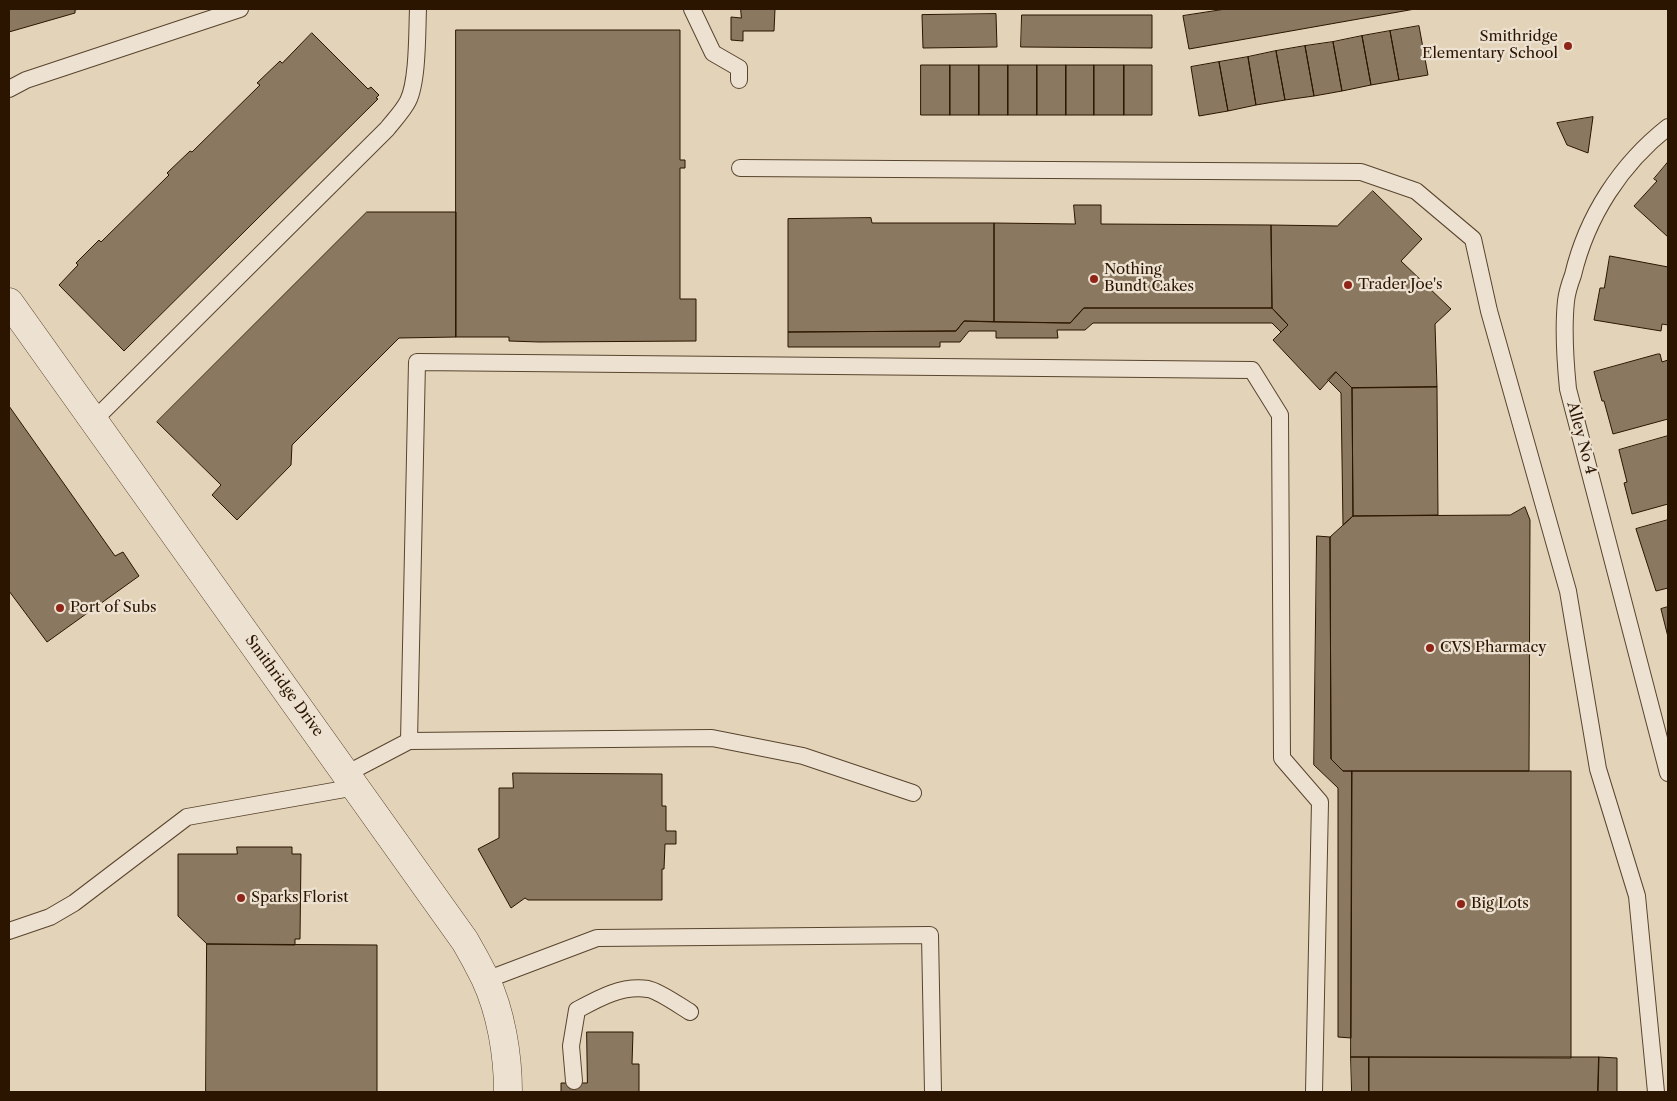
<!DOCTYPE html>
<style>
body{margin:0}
#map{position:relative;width:1677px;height:1101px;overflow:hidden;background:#e3d3b8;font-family:"Libre Caslon Text",serif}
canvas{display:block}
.frame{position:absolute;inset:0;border:10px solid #2b1500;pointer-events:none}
</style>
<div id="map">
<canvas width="1677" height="1101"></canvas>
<div class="frame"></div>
</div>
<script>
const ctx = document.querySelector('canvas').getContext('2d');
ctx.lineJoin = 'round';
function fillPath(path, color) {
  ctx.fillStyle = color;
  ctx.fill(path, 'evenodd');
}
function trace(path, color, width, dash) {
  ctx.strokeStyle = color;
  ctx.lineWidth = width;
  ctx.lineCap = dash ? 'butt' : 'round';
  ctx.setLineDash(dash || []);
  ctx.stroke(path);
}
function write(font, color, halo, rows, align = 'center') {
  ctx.font = font + ' "Libre Caslon Text",serif';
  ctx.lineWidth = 4.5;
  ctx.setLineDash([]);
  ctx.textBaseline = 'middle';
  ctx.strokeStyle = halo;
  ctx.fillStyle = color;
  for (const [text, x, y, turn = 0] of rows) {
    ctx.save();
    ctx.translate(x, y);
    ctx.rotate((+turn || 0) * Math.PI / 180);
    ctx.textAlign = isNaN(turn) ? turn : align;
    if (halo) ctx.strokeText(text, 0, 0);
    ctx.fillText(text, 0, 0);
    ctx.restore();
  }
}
const building = new Path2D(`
 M9 9H79L75 10V13L9 32Z
 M741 9H775L774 31H743V41L731 40V17L741 18Z
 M1226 9H1415L1189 49 1183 16Z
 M996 14 997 47 923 48 922 15Z
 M1022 15H1152V48L1021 47Z
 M1419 26 1428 75 1399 80 1390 31Z
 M456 30H680V160H685V168H680V299H696V341L539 342 509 341V337H456Z
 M1390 31 1399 80 1371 85 1362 36Z
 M312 33 368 89 371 87 379 95 376 98 378 99 124 351 59 285 78 265 76 263 99 240 101 242 169 175 167 173 190 151 192 152 260 85 257 83 280 61 282 63Z
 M1362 36 1371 85 1342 91 1333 42Z
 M1333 42 1342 91 1314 96 1305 46Z
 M1305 46 1314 96 1285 100 1276 51Z
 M1276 51 1285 100 1256 105 1248 57Z
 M1248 57 1256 105 1228 111 1219 62Z
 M1219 62 1228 111 1199 116 1191 67Z
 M921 65H950V115H921Z
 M950 65H979V115H950Z
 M979 65H1008V115H979Z
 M1008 65H1037V115H1008Z
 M1037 65H1066V115H1037Z
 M1066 65H1094V115H1066Z
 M1094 65H1124V115H1094Z
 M1124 65H1152V115H1124Z
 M1593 117 1588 153 1567 145 1557 123Z
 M1668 162V237L1634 206 1657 181 1654 179Z
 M1373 191 1422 239 1401 261 1451 309 1435 324 1437 387 1352 388 1336 372 1320 390 1273 340 1288 325 1272 308 1271 225 1337 226Z
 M1074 205H1101V224L1271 225 1272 308H1084L1070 323 994 322V223L1075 224Z
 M367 212H456V337L399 338 292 445 291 465 237 520 212 495 221 485 157 422Z
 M871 218 872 223H994V322L964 321 956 331 788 332V219Z
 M1610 256 1668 267V325L1662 324 1661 331 1594 320 1600 288H1604Z
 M1084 308H1272L1288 325 1281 332 1272 323H1093L1085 330H1057L1058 338H996V331H969L960 342H940V347H788V332L956 331 964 321 1070 323Z
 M1658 354H1660L1662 362 1668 360V419L1613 434 1604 401H1602L1594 372Z
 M1336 372 1352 388 1353 516 1343 525 1341 393 1328 380Z
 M1437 387 1438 515 1353 516 1352 388Z
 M9 406 115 556 123 552 139 576 47 642 9 591Z
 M1668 436V504L1632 514 1624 483 1627 482 1619 450Z
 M1525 507 1530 520 1529 771H1343L1331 759 1330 537 1353 516 1510 515Z
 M1668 520V588L1656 591 1636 529Z
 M1317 536 1330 537 1331 759 1343 771H1352L1351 1038 1338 1037V788L1314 765Z
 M1668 607V637L1661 609Z
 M1352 771H1571V1058L1351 1057Z
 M513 773 662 774V806H666V831H676V844H665L664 869H662V900H528L525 898 511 908 478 849 499 838V788H513Z
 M237 847H292V854H301L300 939H295V945L207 944 178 916V854H237Z
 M207 944 377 945V1092H206Z
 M587 1032H633L632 1064H639V1092H561V1083H587Z
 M1351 1057H1369V1092H1352Z
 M1369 1057H1599L1598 1092H1369Z
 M1599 1057 1617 1058V1092H1598Z`);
fillPath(building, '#8b7860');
trace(building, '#2b1500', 1);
const lane = new Path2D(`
 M692 9 713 53 739 68V80
 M9 89 26 80 240 9
 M1668 127C1621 164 1587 216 1573 275 1570 283 1567 292 1566 301 1563 330 1565 359 1568 389L1668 773
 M740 168 1361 172 1416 191 1473 239 1489 311 1568 591 1598 769 1637 896 1656 1092
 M93 421 387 129C394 120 403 111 408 101 418 81 417 32 418 9
 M409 741 712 738 803 756 913 793
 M346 774 409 741 417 362 1252 370 1280 415 1282 758 1320 802 1314 1092
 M9 931 50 917 74 903 187 817 356 787
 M486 980 597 938 930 935 933 1092
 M574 1081 571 1046 577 1010C599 998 622 985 648 989 659 991 680 1006 690 1012`);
const street = new Path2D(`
 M9 302 465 941C472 953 479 966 485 978 501 1012 508 1055 508 1092`);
trace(lane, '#59442e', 18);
trace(street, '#59442e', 29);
trace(lane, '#ede2d1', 16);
trace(street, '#ede2d1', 28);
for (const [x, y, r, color] of [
 [1568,46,5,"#8f2418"],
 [1094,279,5,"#8f2418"],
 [1348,285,5,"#8f2418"],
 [60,608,5,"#8f2418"],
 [1430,648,5,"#8f2418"],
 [241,898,5,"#8f2418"],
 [1461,904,5,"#8f2418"]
]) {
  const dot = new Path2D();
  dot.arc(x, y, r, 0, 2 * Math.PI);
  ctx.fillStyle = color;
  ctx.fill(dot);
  trace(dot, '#ede2d1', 2);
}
write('15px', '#2b1500', '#ede2d1', [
 ["Smithridge",1558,37,"right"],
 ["Elementary School",1558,54,"right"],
 ["Nothing",1104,270],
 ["Bundt Cakes",1104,287],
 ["Trader Joe's",1358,285],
 ["Port of Subs",70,608],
 ["CVS Pharmacy",1440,648],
 ["Sparks Florist",251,898],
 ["Big Lots",1471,904]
], 'left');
write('15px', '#2b1500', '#ede2d1', [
 ["Alley No 4",1581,438,75],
 ["Smithridge Drive",284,686,54]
]);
</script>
